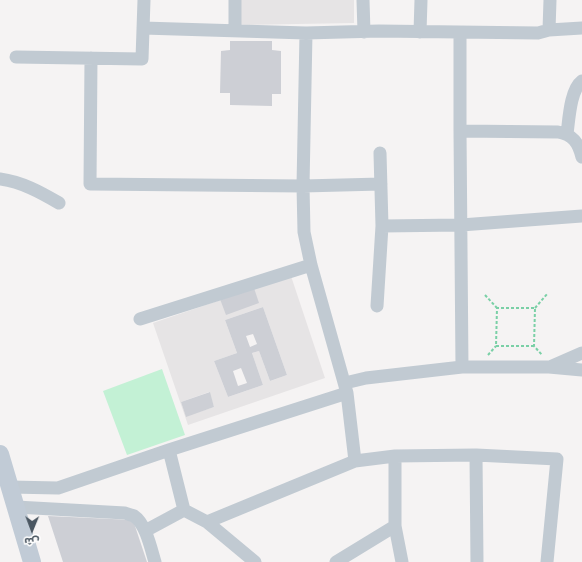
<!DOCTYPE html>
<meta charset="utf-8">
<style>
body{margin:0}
#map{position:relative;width:582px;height:562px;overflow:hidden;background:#f5f3f3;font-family:"Open Sans","Noto Sans Arabic",sans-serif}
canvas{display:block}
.north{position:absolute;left:12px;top:510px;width:40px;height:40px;-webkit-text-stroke:3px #fff;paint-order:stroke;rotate:181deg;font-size:11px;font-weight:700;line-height:16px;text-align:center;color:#4a5661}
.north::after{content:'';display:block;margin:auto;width:14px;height:18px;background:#4a5661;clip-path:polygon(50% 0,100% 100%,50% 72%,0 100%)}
</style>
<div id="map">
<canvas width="582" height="562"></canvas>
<div class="north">ش</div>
</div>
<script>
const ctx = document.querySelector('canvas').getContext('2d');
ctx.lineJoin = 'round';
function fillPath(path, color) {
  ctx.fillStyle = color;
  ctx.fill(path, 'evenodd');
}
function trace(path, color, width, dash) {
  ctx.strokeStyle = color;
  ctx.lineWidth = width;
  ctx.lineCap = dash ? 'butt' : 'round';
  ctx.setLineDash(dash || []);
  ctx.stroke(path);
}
fillPath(new Path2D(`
 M241 0H354V23L240 25Z
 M291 276 325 378 188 425 153 323ZM263 307 287 375 270 381 259 351 252 353 263 385 228 397 214 361 237 353 225 320ZM209 392 214 407 186 416 181 402Z`), '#e6e4e5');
fillPath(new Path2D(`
 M162 369 185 435 127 455 103 391Z`), '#c3f1d5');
fillPath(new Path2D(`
 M230 41H272V50L281 51V94H272V106L230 105V93H220L221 51 230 50Z
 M254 288 259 303 226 315 220 299Z
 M263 307 287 375 270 381 259 351 252 353 263 385 228 397 214 361 237 353 225 320ZM253 334 257 344 250 347 246 336ZM241 368 247 383 238 386 233 371Z
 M210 392 214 407 186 417 181 402Z
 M48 516 133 520 147 562H63Z`), '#cdcfd5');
trace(new Path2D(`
 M485 295 497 308
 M535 308 548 293
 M534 346H496L497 308H535L534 346 542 355
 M488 355 496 346`), '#7ad0a6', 2, [3, 2]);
trace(new Path2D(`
 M235 0V31
 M363 0 364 32
 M143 28 306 33 379 31 538 33 549 30 582 28
 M549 30 550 0
 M420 32 421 0
 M306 33 303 186 304 232 311 265 347 393 355 461 395 456
 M460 33V131L462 367
 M16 57 142 59 144 0
 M91 58 90 184 303 186 381 184
 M460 131 558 132C573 135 578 142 582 157
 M567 134C569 120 570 90 582 81
 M0 179C22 182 40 192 59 203
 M382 226 461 225 582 216
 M377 306 382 226 380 153
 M140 319 311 265
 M550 367 582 353
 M345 383 366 378 462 367H549L582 370
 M169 450 184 510
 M476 455 477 562
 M10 487 58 488 169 450 347 393
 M16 507 125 513C127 514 131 515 134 516 146 524 151 549 155 562
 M207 522 355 461
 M145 531 184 510 207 522 255 562
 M336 562 395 526
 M402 562 395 526V456L476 455 557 459 547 562`), '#c1cad2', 13);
trace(new Path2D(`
 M0 454 32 562`), '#c1cbd6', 18);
</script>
